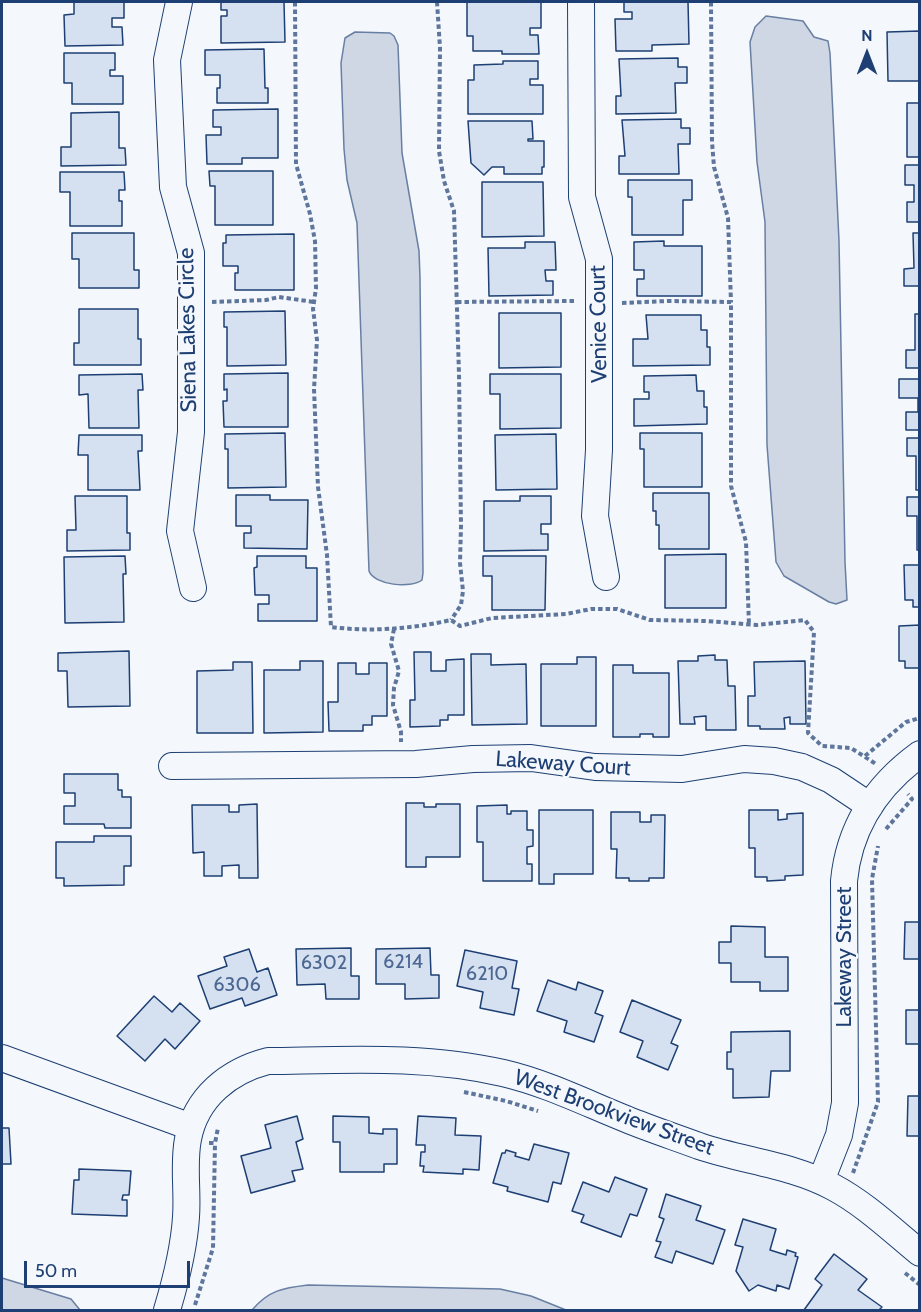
<!DOCTYPE html>
<style>
body{margin:0}
#map{position:relative;width:921px;height:1312px;overflow:hidden;background:#f4f7fb;font-family:Cabin,sans-serif}
canvas{display:block}
.frame{position:absolute;inset:0;border:3px solid #1d3f73;pointer-events:none}
.north{position:absolute;left:837px;top:24px;width:60px;height:60px;-webkit-text-stroke:4px #f4f7fb;paint-order:stroke;rotate:0deg;font-size:16px;font-weight:700;line-height:24px;text-align:center;color:#1d3f73}
.north::after{content:'';display:block;margin:auto;width:21px;height:27px;background:#1d3f73;clip-path:polygon(50% 0,100% 100%,50% 72%,0 100%)}
.scale{position:absolute;left:24px;top:1261px;width:166px;height:27px;box-sizing:border-box;border:3px solid #1d3f73;border-top:0;padding-left:8px;font-size:18px;line-height:21px;white-space:nowrap;color:#1d3f73;-webkit-text-stroke:4px #f4f7fb;paint-order:stroke}
</style>
<div id="map">
<canvas width="921" height="1312"></canvas>
<div class="frame"></div>
<div class="north">N</div>
<div class="scale">50 m</div>
</div>
<script>
const ctx = document.querySelector('canvas').getContext('2d');
ctx.lineJoin = 'round';
function fillPath(path, color) {
  ctx.fillStyle = color;
  ctx.fill(path, 'evenodd');
}
function trace(path, color, width, dash) {
  ctx.strokeStyle = color;
  ctx.lineWidth = width;
  ctx.lineCap = dash ? 'butt' : 'round';
  ctx.setLineDash(dash || []);
  ctx.stroke(path);
}
function write(font, color, halo, rows, align = 'center') {
  ctx.font = font + ' Cabin,sans-serif';
  ctx.lineWidth = 4.5;
  ctx.setLineDash([]);
  ctx.textBaseline = 'middle';
  ctx.strokeStyle = halo;
  ctx.fillStyle = color;
  for (const [text, x, y, turn = 0] of rows) {
    ctx.save();
    ctx.translate(x, y);
    ctx.rotate((+turn || 0) * Math.PI / 180);
    ctx.textAlign = isNaN(turn) ? turn : align;
    if (halo) ctx.strokeText(text, 0, 0);
    ctx.fillText(text, 0, 0);
    ctx.restore();
  }
}
const water = new Path2D(`
 M766 16 803 21 814 37 828 41 830 53 839 241 845 562 847 600 836 604 829 602 784 576 776 562 767 445 765 222 757 162 750 42 755 27Z
 M355 32 390 33 394 36 398 45 402 153 419 251 420 278 423 573 422 580C411 589 374 585 369 571L357 223 347 180 344 149 341 63 345 38Z
 M2 1278 71 1299 80 1310H2Z
 M308 1285 500 1289 531 1296 566 1310H252C269 1290 283 1288 308 1285Z`);
fillPath(water, '#cfd7e4');
trace(water, '#687fa3', 1.5);
const building = new Path2D(`
 M74 2H124V18H112V27H122L123 45 65 46 64 15 74 14Z
 M221 2H284L285 42 221 43V16H227V10H221Z
 M467 2H541V28H530V35H538L539 54H502V51H473V36H467Z
 M624 2H688L689 44 652 45V51H616L615 19H632V12H624Z
 M920 31V81H888L887 32Z
 M264 49 265 88H268V103H217V88H220V75H205V50Z
 M64 53H115V70H110V76H123V104H72V83H64Z
 M678 58V67H687V83H675L676 113 616 114V96H621L619 59Z
 M503 61H538V79H530V85H543V114H468V80H474V65L503 64Z
 M907 103H920V157H907Z
 M278 109V158H242V164H207L206 135H221V127H213V110Z
 M119 112V148H125L126 165 61 166V147H71V113Z
 M681 119V128H690V144H678L679 174H619V156H625L622 120Z
 M468 121H532L533 139H528V141H544V167H542V174H504V167H492L484 175 471 163Z
 M905 165H920V222H907V202H914V185H905Z
 M209 171H273V225H215V186H210Z
 M60 172H124L125 190H119V201H122V226H70V192H60Z
 M628 180H692V200H683V235H632V197H628Z
 M482 182H543L544 236 482 237Z
 M72 233H134V270H139V288H79V259H72Z
 M913 233H920V286H904V269L914 268Z
 M294 234V290H235V273H238V266H223V243H226V235Z
 M664 241V246H702V296H637V279H644V270H634V242Z
 M525 242H555L556 270H545L546 281H553V295L489 296 488 248H525Z
 M79 309H138V339H141V365H74V343H79Z
 M285 311 286 365 227 366V327H224V312Z
 M499 313H561V367L499 368Z
 M915 314H920V368H906V350H915Z
 M646 315H701V330H707V347H710V365L633 366V339H648Z
 M288 373V427H224L223 401H227V389L224 390V374Z
 M142 374 143 390H138L139 428H89L88 394 79 395V375Z
 M490 374H561V428L500 429V394H490Z
 M696 375 697 391H704V407H707V424L634 426V399H649V392H644V376Z
 M899 379H920V430H906V412H918V398H899Z
 M285 433 286 487 228 488V449H225V434Z
 M640 433H702V487H644V449H640Z
 M556 434 557 489 496 490 495 435Z
 M79 435H142V451H138L140 490H88V455H78Z
 M907 438H920V490H916V456H907Z
 M653 493H709V549H659V525H656V511H653Z
 M236 495H270V500H308L307 549 244 548V533H251V526H236Z
 M75 496H127V533H130V550L67 551V530H76Z
 M520 496H551V524H541V534H548V550L484 551V501H520Z
 M907 497H920V550H917V516H907Z
 M726 554V608H665V555Z
 M125 556 126 574H123L124 622 65 623 64 557Z
 M257 556H306V568H317V621H258V604H269V595H255L254 568 257 567Z
 M483 556H546L545 610H492V576H483Z
 M904 565H920V607H913V600H905Z
 M920 625V668H905V661H899V626Z
 M129 651 130 706 68 707 67 671H58V653Z
 M414 652H431V671H446V660L464 659V715H448V720H440V726L410 727V700H415Z
 M471 654H491V665L526 664 527 724 472 725Z
 M715 655V660H727L728 686H735L736 730H706V716L694 717 695 724H680L678 661H698V656Z
 M577 657H596V726H541V664H577Z
 M300 661H323V732L264 733V670H300Z
 M805 661 806 724H790V717L784 718 785 729H760V726H748V696H755L754 662Z
 M233 662H252L253 733H197V671L233 670Z
 M338 663H356V674H369V663H387V716H372V725H363V731H329L328 702H338Z
 M613 665H633V673H669V737H653V734H640V737H613Z
 M64 774H118V790H122V797H131V828H105L104 824H64V806H75V793H64Z
 M406 803H424V807H436V804H460V857H426V867H406Z
 M257 804 258 878H239V865L222 866V876H204V852L193 853 192 805H229V812H239V805Z
 M507 805V814H511V811H527V830H533V846L527 847V864H532V881H483V842H477V806Z
 M539 810H593V874H554V884H539Z
 M749 810H778V820L787 819V814L803 813V875L785 876V880L767 881V877H755V848H749Z
 M611 812H640V822H651V815H665L664 878H649V881H629V878H616L617 849H611Z
 M94 836H131V866H124V885L64 886V878H56V842H94Z
 M905 922H920V989L919 959H904Z
 M731 926 765 927V957H788V991H760V982H731V963H719V942H731Z
 M351 948V976H359V999H326L325 984 297 985 296 949Z
 M430 948 431 975H439V998L405 999V984H376V949Z
 M249 949 257 972 268 968 277 995 245 1006 242 998 210 1009 198 976 227 966 224 957Z
 M465 950 517 961 512 988 519 989 514 1015 480 1008 483 992 457 986Z
 M548 980 576 990 578 982 603 991 595 1013 603 1016 594 1042 564 1032 567 1021 537 1011Z
 M154 996 172 1012 180 1003 200 1021 175 1049 165 1039 145 1061 117 1036Z
 M632 1000 681 1020 671 1043 678 1046 668 1070 637 1057 643 1041 620 1032Z
 M906 1010H920V1044H906Z
 M790 1031V1071H771L769 1097 733 1098V1069H727V1052H731V1032Z
 M908 1096H920V1136H907Z
 M297 1116 303 1139 296 1142 303 1169 292 1171 295 1181 251 1193 241 1156 271 1148 265 1125Z
 M333 1116 369 1117V1133L383 1134V1129H397V1164H384V1172H340V1142H333Z
 M418 1116 456 1118 455 1135 481 1136 479 1170 463 1169V1174L423 1172 424 1166H420L421 1152H425V1145H416Z
 M2 1128H9L11 1164H2Z
 M534 1144 569 1153 561 1184 553 1182 548 1202 507 1191 508 1187 493 1183 502 1153H505L506 1150 516 1153 515 1156 529 1160Z
 M79 1169 131 1171 129 1195H123L122 1200H127V1216L72 1214 74 1180H79Z
 M615 1177 647 1189 637 1216 630 1214 621 1237 581 1222 584 1215 572 1211 583 1182 609 1192Z
 M666 1194 701 1206 696 1220 725 1230 713 1264 676 1251 672 1263 655 1257 661 1242 656 1241 664 1219 659 1217Z
 M743 1219 776 1229 770 1250 786 1255 787 1250 796 1253 795 1256 798 1257 789 1289 777 1285 776 1291 758 1285 749 1291 736 1271 743 1247 735 1245Z
 M834 1254 867 1279 858 1290 882 1307 879 1310H804L822 1285 815 1279Z`);
fillPath(building, '#d5e0f0');
trace(building, '#1d3f73', 1.5);
const minor = new Path2D(`
 M179 2 167 60 173 187 191 253V432L180 531 193 588
 M581 2 582 197 599 259V450L595 516 606 577
 M172 766 416 764 473 759 531 758 595 767 682 769 744 759 774 761 802 767 831 780 870 806
 M2 1058 191 1127
 M821 1181 839 1135 845 1103 844 881C849 828 876 786 920 754
 M167 1310C176 1280 184 1249 186 1217 188 1191 183 1164 188 1139 196 1097 229 1071 268 1061 347 1060 426 1055 503 1073 546 1083 586 1103 626 1119 650 1129 675 1137 699 1146 743 1161 792 1165 833 1187 865 1204 892 1230 920 1253`);
trace(minor, '#1d3f73', 28);
trace(new Path2D(`
 M295 2 296 164 310 214 315 241 316 288 313 309 317 340 314 389 318 487 327 555 331 627C371 632 411 629 451 620L460 626 492 618 566 614 591 609H617L650 620 707 621 757 625 805 620 814 632 808 733 822 746 851 748 876 764
 M437 2 440 48 439 151 444 181 454 211 459 374 461 526 460 563 463 591 461 605 451 620
 M711 2 712 142 714 167 728 218 731 302
 M212 302 266 300 279 297 314 302
 M457 302 575 301
 M622 303 668 301 731 302V486L746 542 749 625
 M394 629 391 644 399 671 394 688 393 705 401 732V742
 M865 756 906 722 920 718
 M886 829 912 799 908 794
 M464 1092 506 1101 538 1111
 M209 1143H215L218 1128
 M853 1173 878 1102 872 879 878 846
 M905 1273 920 1285
 M195 1305 213 1248 215 1143`), '#5e769c', 4, [4.5, 3]);
trace(minor, '#f4f7fb', 26);
write('20px', '#4b6792', null, [
 ["6214",403,962],
 ["6302",324,963],
 ["6210",487,974],
 ["6306",237,985]
]);
write('22px', '#1d3f73', '#f4f7fb', [
 ["Venice Court",599,324,-91],
 ["Siena Lakes Circle",188,330,-91],
 ["Lakeway Court",563,764,4],
 ["Lakeway Street",845,957,-90],
 ["West Brookview Street",614,1113,20]
]);
</script>
